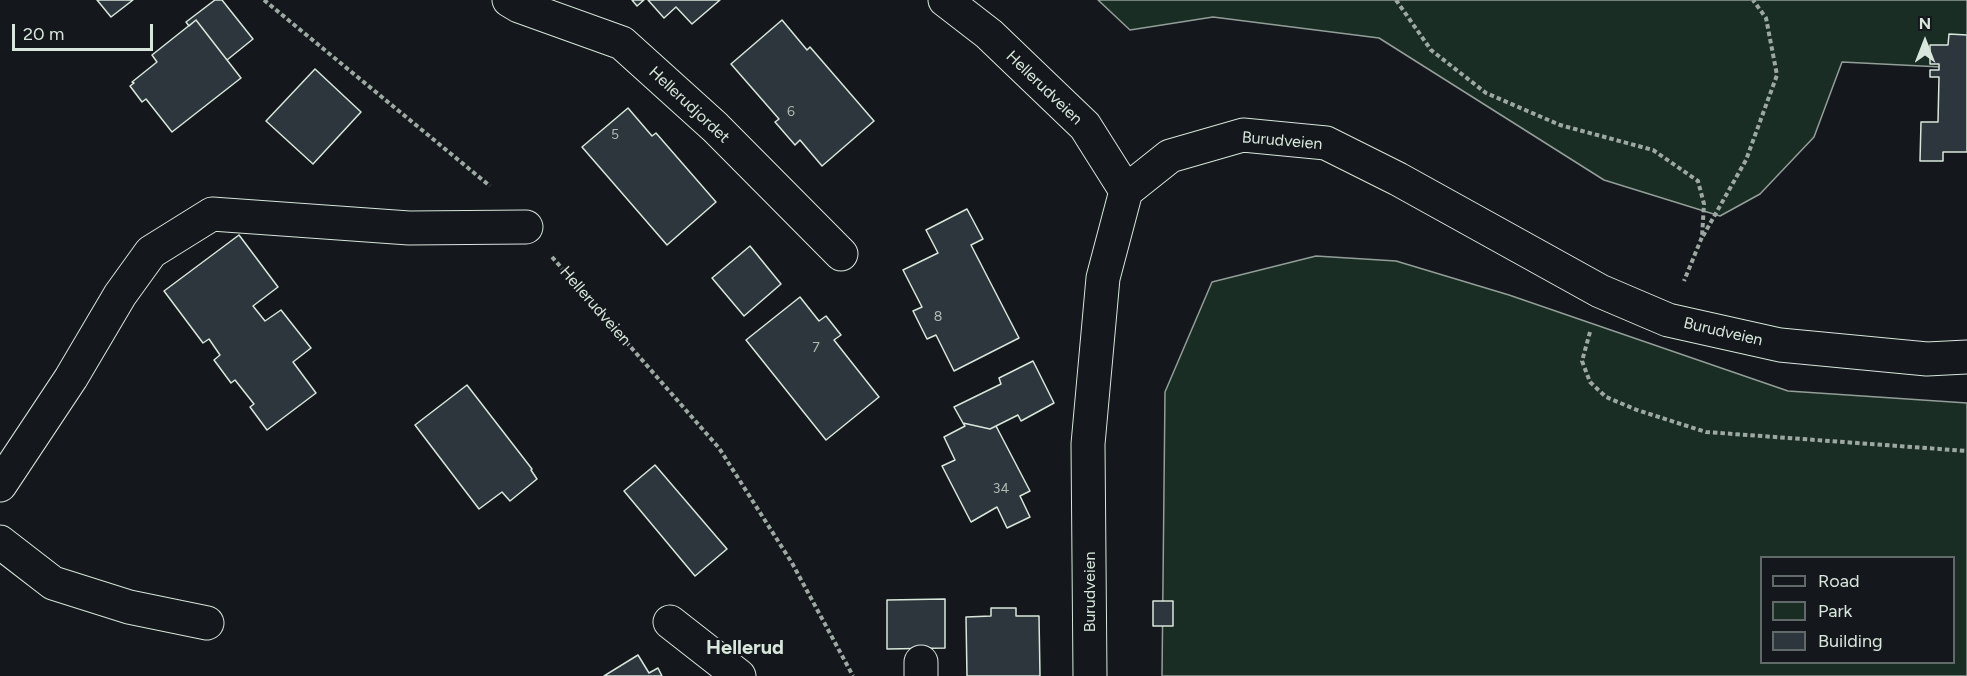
<!DOCTYPE html>
<style>
body{margin:0}
#map{position:relative;width:1967px;height:676px;overflow:hidden;background:#14181c;font-family:Figtree,sans-serif}
canvas{display:block}
.legend{position:absolute;left:1760px;top:556px;width:195px;height:108px;box-sizing:border-box;background:#14181c;border:2px solid #626a69;margin:0;padding:8px 10px;list-style:none;font-size:18px;color:#d8e6dc}
.legend li{display:flex;align-items:center;gap:12px;height:30px}
.legend b{width:30px;border:2px solid #626a69}
.north{position:absolute;left:1895px;top:12px;width:60px;height:60px;-webkit-text-stroke:4px #14181c;paint-order:stroke;rotate:0deg;font-size:16px;font-weight:700;line-height:24px;text-align:center;color:#d8e6dc}
.north::after{content:'';display:block;margin:auto;width:21px;height:27px;background:#d8e6dc;clip-path:polygon(50% 0,100% 100%,50% 72%,0 100%)}
.scale{position:absolute;left:12px;top:24px;width:141px;height:27px;box-sizing:border-box;border:3px solid #d8e6dc;border-top:0;padding-left:8px;font-size:18px;line-height:21px;white-space:nowrap;color:#d8e6dc;-webkit-text-stroke:4px #14181c;paint-order:stroke}
</style>
<div id="map">
<canvas width="1967" height="676"></canvas>
<ul class="legend">
<li><b style="height:8px;background:#14181c"></b>Road</li>
<li><b style="height:16px;background:#1a2d24"></b>Park</li>
<li><b style="height:16px;background:#2c363c"></b>Building</li>
</ul>
<div class="north">N</div>
<div class="scale">20 m</div>
</div>
<script>
const ctx = document.querySelector('canvas').getContext('2d');
ctx.lineJoin = 'round';
function fillPath(path, color) {
  ctx.fillStyle = color;
  ctx.fill(path, 'evenodd');
}
function trace(path, color, width, dash) {
  ctx.strokeStyle = color;
  ctx.lineWidth = width;
  ctx.lineCap = dash ? 'butt' : 'round';
  ctx.setLineDash(dash || []);
  ctx.stroke(path);
}
function write(font, color, halo, rows, align = 'center') {
  ctx.font = font + ' Figtree,sans-serif';
  ctx.lineWidth = 4.5;
  ctx.setLineDash([]);
  ctx.textBaseline = 'middle';
  ctx.strokeStyle = halo;
  ctx.fillStyle = color;
  for (const [text, x, y, turn = 0] of rows) {
    ctx.save();
    ctx.translate(x, y);
    ctx.rotate((+turn || 0) * Math.PI / 180);
    ctx.textAlign = isNaN(turn) ? turn : align;
    if (halo) ctx.strokeText(text, 0, 0);
    ctx.fillText(text, 0, 0);
    ctx.restore();
  }
}
const green = new Path2D(`
 M1098 0H1967V64L1941 67 1842 62 1814 137 1760 194 1720 216 1604 180 1379 38 1213 17 1130 30Z
 M1316 256 1396 261 1509 295 1788 391 1967 403V676H1162L1165 392 1212 282ZM1762 558H1954V662H1762Z`);
fillPath(green, '#1a2d24');
trace(green, '#939e99', 1.5);
const building = new Path2D(`
 M97 0H133L111 17Z
 M215 0H222L253 39 227 60 196 20 189 26 186 22Z
 M632 0H644L637 6Z
 M648 0H720L692 24 676 7 664 18Z
 M196 20 241 78 172 132 146 99 142 102 130 86 134 83 132 82 157 62 152 55Z
 M782 20 807 50 810 47 874 121 822 166 800 140 795 145 775 122 779 119 731 64Z
 M1949 34 1967 35V152H1943V161H1920L1921 122H1938L1939 77H1930V70H1939V64H1930V45H1948Z
 M315 69 361 112 313 164 266 121Z
 M628 108 652 136 656 133 716 202 667 245 582 147Z
 M967 209 983 239 971 245 1019 338 954 371 936 335 927 339 913 311 922 307 903 270 938 253 926 230Z
 M239 235 278 287 253 306 265 321 281 310 311 348 293 362 316 393 267 430 250 407 254 404 235 380 231 383 214 360 220 355 209 339 203 343 164 291Z
 M750 246 781 284 744 316 712 278Z
 M800 297 819 321 826 316 841 335 834 340 879 397 826 440 746 340Z
 M1033 361 1054 403 1021 421 1018 415 990 429 963 423 954 407 1001 384 999 378Z
 M467 385 532 469 531 470 537 479 510 501 502 492 479 509 415 425Z
 M963 423 990 429 996 426 1030 491 1020 496 1030 517 1007 528 997 507 971 522 942 466 955 460 944 437 965 426Z
 M655 465 727 549 695 576 624 491Z
 M945 599V648L887 649V600Z
 M1153 601H1173V626H1153Z
 M991 608H1016V616H1039L1040 676H967L966 617 991 616Z
 M638 655 649 673 658 668 662 676H604Z`);
fillPath(building, '#2c363c');
trace(building, '#d8e6dc', 1.5);
const minor = new Path2D(`
 M509 0 519 6 622 43 715 127 841 254
 M945 0 989 34 1085 126 1126 191
 M0 485 71 378 120 295 151 252 212 214 409 228 526 227
 M0 542 53 583 129 607 207 623
 M670 622 739 676
 M921 662V676
 M1090 676 1088 444 1103 278 1126 191 1170 156 1243 135 1326 143 1398 179 1600 291 1668 320 1780 345 1927 359 1967 357`);
trace(minor, '#d8e6dc', 35);
trace(new Path2D(`
 M264 0 490 186
 M1396 0 1431 50 1486 93 1560 125 1653 150 1698 181 1704 204 1702 237 1684 281
 M1703 236 1746 160 1777 75 1766 18 1753 0
 M552 257 719 448 792 563 853 676
 M1590 332 1582 361 1590 382 1606 397 1637 410 1706 432 1967 451`), '#9da8a2', 4, [4.5, 3]);
trace(minor, '#14181c', 33);
write('14px', '#adbab4', null, [
 ["6",791,112],
 ["5",615,135],
 ["8",938,317],
 ["7",816,348],
 ["34",1001,489]
]);
write('16px', '#d8e6dc', '#14181c', [
 ["Hellerudveien",1044,88,44],
 ["Hellerudjordet",689,105,43],
 ["Burudveien",1282,141,5],
 ["Hellerudveien",595,306,49],
 ["Burudveien",1723,332,13],
 ["Burudveien",1090,592,-90]
]);
write('bold 20px', '#d8e6dc', '#14181c', [
 ["Hellerud",745,648]
]);
</script>
